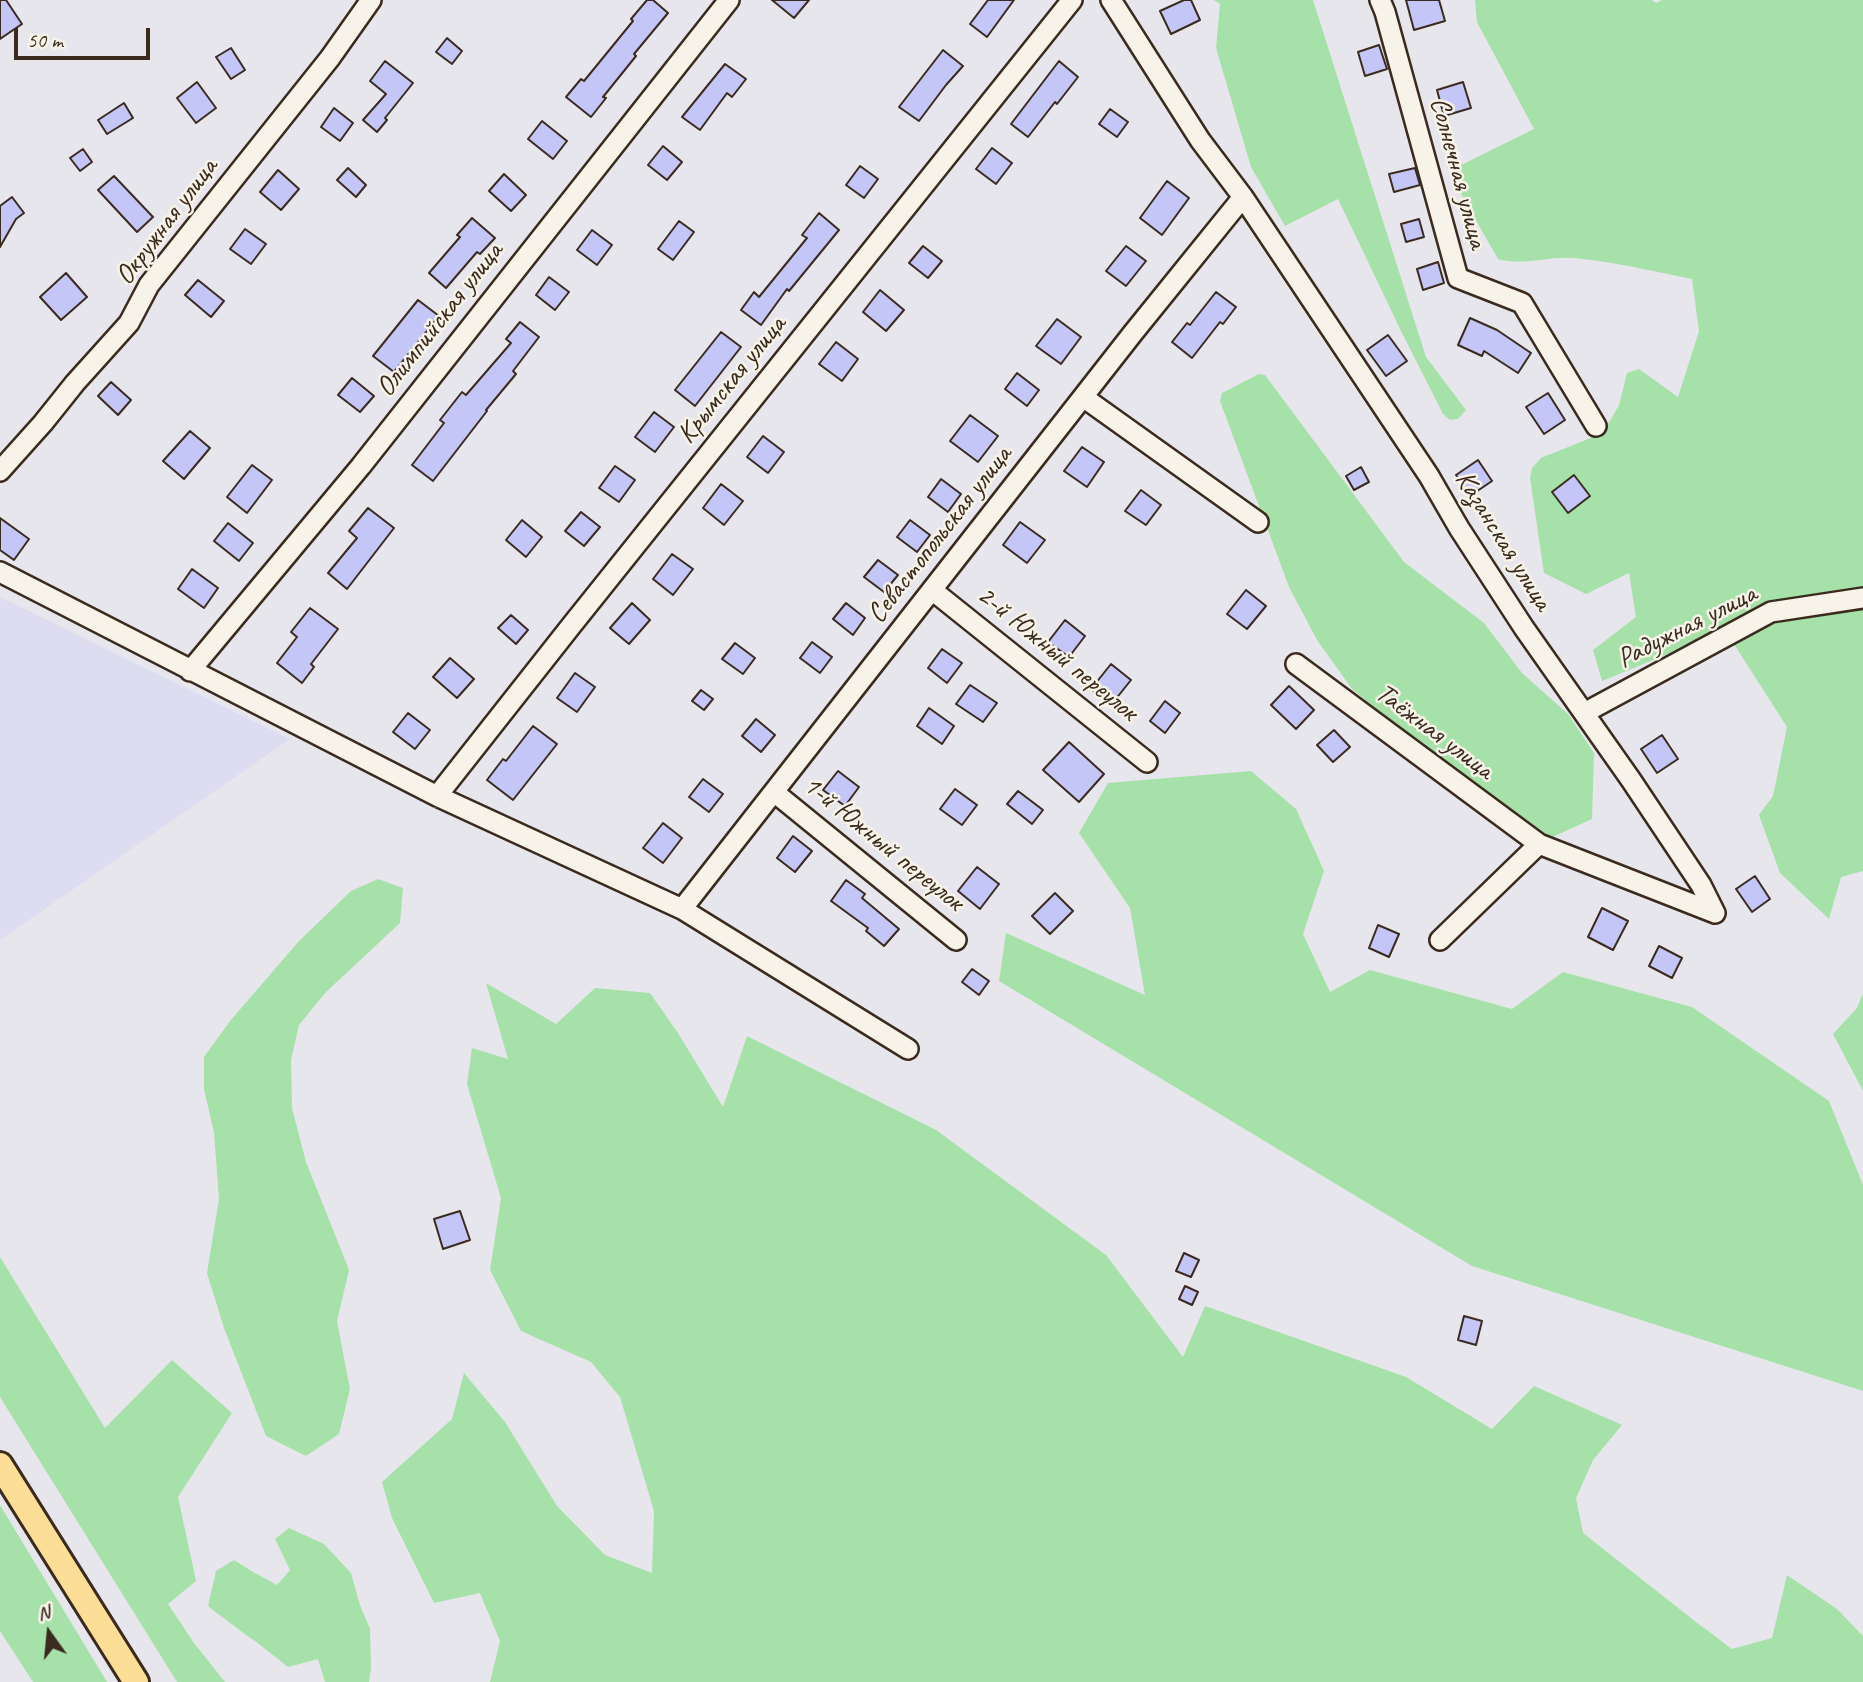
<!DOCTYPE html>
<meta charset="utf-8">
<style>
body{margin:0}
#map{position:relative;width:1863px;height:1682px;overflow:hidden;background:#e8e6ed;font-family:Caveat,sans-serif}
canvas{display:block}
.north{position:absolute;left:14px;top:1598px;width:70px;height:70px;-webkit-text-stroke:5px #f7f3e8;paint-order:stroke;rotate:345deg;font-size:19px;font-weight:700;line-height:28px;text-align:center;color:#3b2a1e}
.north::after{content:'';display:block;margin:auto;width:24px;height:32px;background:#3b2a1e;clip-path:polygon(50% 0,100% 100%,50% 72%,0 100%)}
.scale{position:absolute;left:14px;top:28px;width:136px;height:32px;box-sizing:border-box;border:4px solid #3b2a1e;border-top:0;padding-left:9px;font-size:21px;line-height:24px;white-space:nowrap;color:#3b2a1e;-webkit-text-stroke:5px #f7f3e8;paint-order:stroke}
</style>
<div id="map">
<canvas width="1863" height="1682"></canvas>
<div class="north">N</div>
<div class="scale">50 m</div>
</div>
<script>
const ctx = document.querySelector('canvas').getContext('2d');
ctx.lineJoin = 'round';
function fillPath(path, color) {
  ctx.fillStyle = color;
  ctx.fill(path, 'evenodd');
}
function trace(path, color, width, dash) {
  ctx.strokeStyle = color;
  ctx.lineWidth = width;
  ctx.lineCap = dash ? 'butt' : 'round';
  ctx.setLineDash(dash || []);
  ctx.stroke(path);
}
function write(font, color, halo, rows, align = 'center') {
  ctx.font = font + ' Caveat,sans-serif';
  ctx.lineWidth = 5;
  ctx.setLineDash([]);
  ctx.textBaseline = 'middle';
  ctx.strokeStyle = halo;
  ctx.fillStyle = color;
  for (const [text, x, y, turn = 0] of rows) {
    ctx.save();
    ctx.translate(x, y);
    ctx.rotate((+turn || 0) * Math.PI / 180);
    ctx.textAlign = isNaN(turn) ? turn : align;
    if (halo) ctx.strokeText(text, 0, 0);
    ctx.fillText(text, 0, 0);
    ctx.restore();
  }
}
fillPath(new Path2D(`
 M0 597 290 739 0 940Z`), '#dddcf0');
fillPath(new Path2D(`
 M1214 0H1313L1426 357 1466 410 1458 419 1450 420 1443 414 1401 331 1338 199 1285 226 1251 167 1216 48 1220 4Z
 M1475 0H1652L1656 3 1662 0H1863V871L1841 877 1829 919 1780 873 1759 815 1773 796 1787 727 1723 627 1670 653 1602 681 1593 650 1636 617 1629 573 1586 594 1544 573 1530 478 1532 468 1541 458 1603 433 1619 405 1627 373 1639 369 1678 397 1699 331 1692 279C1653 271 1614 262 1574 258 1548 256 1523 266 1498 259L1452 178 1453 169 1534 129 1477 22Z
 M1259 374 1265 375 1404 562 1484 623 1522 673 1568 714 1594 753 1592 819 1548 839 1487 792 1405 733 1352 689 1317 640 1289 587 1220 401 1222 393Z
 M1251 771 1296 809 1324 871 1303 934 1330 992 1370 970 1512 1009 1563 972 1692 1007 1829 1101 1863 1185V1391L1472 1266 999 981 1006 933 1145 995 1130 908 1079 833 1108 783Z
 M378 879 403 888 400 923 325 993 299 1025 291 1060 292 1108 306 1162 349 1270 337 1321 350 1389 339 1434 306 1456 266 1436 224 1328 207 1273 219 1199 214 1133 204 1089V1057L230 1021 299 941 351 891Z
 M486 983 556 1024 595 988 650 993 678 1033 723 1107 747 1036 936 1130 1106 1255 1183 1357 1205 1306 1406 1377 1492 1429 1534 1386 1622 1425 1593 1460 1576 1498 1583 1533 1696 1622 1732 1649 1772 1638 1787 1575 1837 1609 1863 1636V1682H490L500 1641 480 1593 434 1603 392 1518 382 1482 452 1419 464 1373 505 1422 557 1506 605 1555 652 1573 654 1511 620 1397 591 1362 521 1331 490 1270 501 1198 467 1084 472 1048 508 1059Z
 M1863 993V1091L1833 1034 1857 1008Z
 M0 1257 105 1428 172 1360 232 1413 178 1497 196 1581 168 1604 194 1643 225 1682H177L0 1397Z
 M0 1505 107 1682H33L0 1631Z
 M289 1528 324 1544 351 1573 360 1605 370 1629 371 1668 369 1682H325L318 1659 288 1667C262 1645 234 1627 208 1606L216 1571 234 1560 253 1572 277 1585 290 1570 275 1539Z`), '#a5e1a8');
const building = new Path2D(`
 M0 0H6L22 24 0 39Z
 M647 0H653L668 13 634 54 636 56 603 97 606 98 591 117 566 97 581 79 584 81 633 21 631 19Z
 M772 0H809L794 18Z
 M988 0H1014L987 37 970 24Z
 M1184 0H1191L1200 20 1171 34 1160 11Z
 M1406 0H1439L1445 21 1414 30Z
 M447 38 462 51 452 64 436 52Z
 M1379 45 1387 69 1365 76 1358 52Z
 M231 48 245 70 231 79 216 57Z
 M943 50 963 66 946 85 919 121 899 107Z
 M385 61 413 83 385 118 387 120 377 132 363 120 386 94 370 81Z
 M1059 61 1078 77 1057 104 1055 102 1028 137 1011 124Z
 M725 64 746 79 732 97 727 93 700 130 682 117Z
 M197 82 216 108 196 123 177 98Z
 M1463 82 1471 108 1444 116 1437 90Z
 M124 103 133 118 107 134 98 120Z
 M334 108 353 123 340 141 321 127Z
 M1110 109 1128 122 1117 137 1099 124Z
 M542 121 567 141 553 159 528 139Z
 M663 146 682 162 667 180 648 165Z
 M992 148 1012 163 996 184 976 169Z
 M83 149 92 162 80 171 70 158Z
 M860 166 878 179 864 198 846 185Z
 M348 168 366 185 356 197 337 180Z
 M1415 168 1420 185 1394 192 1389 174Z
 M278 170 299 189 281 210 260 192Z
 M504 174 526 195 511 211 489 191Z
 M114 176 153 217 137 232 98 190Z
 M1167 181 1189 198 1162 235 1140 218Z
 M12 197 24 213 16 219 0 247V206Z
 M819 213 839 230 789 291 787 289 761 325 741 310 754 292 759 297 807 238 802 235Z
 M472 218 495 238 480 254 477 252 446 288 429 273 460 237 457 235Z
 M1419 219 1424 237 1406 242 1401 224Z
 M679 221 694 232 673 260 658 249Z
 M245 229 266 244 251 264 230 249Z
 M592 230 612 245 597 265 577 250Z
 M923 246 942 261 928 278 909 263Z
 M1126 246 1146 261 1126 286 1106 271Z
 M1438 262 1444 283 1423 290 1417 269Z
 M66 273 87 297 61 320 40 297Z
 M549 277 569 292 555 310 536 295Z
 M198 280 224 301 211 317 185 295Z
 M880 290 904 310 886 331 863 312Z
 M1216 292 1236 307 1223 324 1220 322 1192 358 1172 342 1187 323 1190 325Z
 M418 300 439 316 394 372 373 356Z
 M1470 318 1497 330 1531 353 1518 373 1484 351 1482 356 1458 345Z
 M1057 319 1081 337 1061 364 1036 346Z
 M520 322 539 337 513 371 516 374 486 410 487 411 433 481 412 465 444 423 440 420 462 392 466 395 511 343 506 339Z
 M721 332 741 347 695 406 675 390Z
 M1388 335 1407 361 1386 376 1367 350Z
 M836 342 858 359 842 381 819 364Z
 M1017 373 1039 390 1027 406 1005 389Z
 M352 378 374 396 360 412 338 395Z
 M111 382 131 400 118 415 98 396Z
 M1548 393 1565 420 1544 434 1526 407Z
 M654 412 674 427 655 452 635 437Z
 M970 415 998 436 978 462 950 441Z
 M190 431 210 448 184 479 163 461Z
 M763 436 784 452 768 473 747 457Z
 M1082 447 1104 462 1087 487 1064 471Z
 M1478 460 1492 481 1470 496 1456 475Z
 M252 465 272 480 247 513 227 497Z
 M615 466 635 480 619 502 599 488Z
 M1361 467 1369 482 1354 490 1346 476Z
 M1574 475 1590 496 1568 513 1552 492Z
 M941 479 961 494 948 512 928 497Z
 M721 484 743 501 724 525 703 508Z
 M1141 490 1161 505 1146 525 1125 511Z
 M368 508 394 528 347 589 328 573 357 538 349 531Z
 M581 512 600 527 584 546 565 531Z
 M0 518 29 539 14 560 0 550Z
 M522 520 542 537 526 557 506 540Z
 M910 520 930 535 917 552 897 537Z
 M1020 522 1045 540 1027 563 1003 545Z
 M228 523 253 543 239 561 214 541Z
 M672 554 693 569 673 595 653 579Z
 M878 560 898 575 884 592 864 577Z
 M192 569 218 588 204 608 178 589Z
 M1246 590 1266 606 1247 629 1227 614Z
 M632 603 650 620 629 644 610 628Z
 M846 603 865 618 853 635 833 619Z
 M310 608 338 629 311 664 314 667 302 683 277 663 297 637 291 632Z
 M511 615 528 630 516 644 498 628Z
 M1065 620 1085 636 1069 657 1048 642Z
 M812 642 832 657 820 673 800 658Z
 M735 643 755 658 743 674 722 659Z
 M942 649 962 663 947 683 928 668Z
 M450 658 474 679 457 698 433 677Z
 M1111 664 1131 680 1111 705 1091 689Z
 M575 673 595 687 577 712 557 698Z
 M970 685 997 703 983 722 956 704Z
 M1289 686 1314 710 1296 729 1271 705Z
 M701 690 713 699 704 710 692 701Z
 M1165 701 1180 713 1165 733 1150 721Z
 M929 708 954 726 942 744 917 726Z
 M408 713 430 730 415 749 393 732Z
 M756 719 775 735 761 752 742 736Z
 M533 726 557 744 513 800 487 780 503 759 506 761Z
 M1334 730 1350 747 1333 762 1317 745Z
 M1662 735 1678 759 1657 773 1641 749Z
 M1069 742 1104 774 1079 802 1043 770Z
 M838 771 859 787 845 806 823 790Z
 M703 779 723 794 709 812 689 797Z
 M955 789 977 805 962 825 940 809Z
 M1018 791 1043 810 1032 824 1007 804Z
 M663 823 682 838 663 863 643 848Z
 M793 836 812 851 795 872 777 858Z
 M977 867 999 884 980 909 958 891Z
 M1755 876 1770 899 1752 912 1736 889Z
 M846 880 865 894 862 898 899 929 884 946 866 931 868 928 831 901Z
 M1055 893 1073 911 1050 934 1032 916Z
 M1602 908 1628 921 1613 950 1588 937Z
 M1378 925 1399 934 1389 957 1369 948Z
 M1659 946 1682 958 1672 978 1649 966Z
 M972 969 989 981 979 995 962 982Z
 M460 1211 470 1240 443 1249 434 1219Z
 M1184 1253 1199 1260 1191 1277 1176 1271Z
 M1185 1286 1198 1292 1192 1305 1179 1299Z
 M1464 1316 1482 1321 1476 1345 1458 1340Z`);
fillPath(building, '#c4c6f8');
trace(building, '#3b2a1e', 2);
const minor = new Path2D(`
 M1111 0 1200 140 1243 197 1429 476 1459 528 1524 628 1631 780 1701 885 1715 913
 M1380 0 1385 12 1458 278 1522 303 1596 426
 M1083 397 1258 522
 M0 471 43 423 75 383 129 323 149 285 330 58 371 0
 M0 572 437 796 682 909 908 1049
 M932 590 1147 762
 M1296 664 1539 844 1440 940
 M190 671 361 466 729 0
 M1584 713 1771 612 1863 598
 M774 792 956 940
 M437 796 571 626 1072 0
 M1539 844 1715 913
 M682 909 1133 333 1243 197`);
const major = new Path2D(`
 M0 1465 136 1682`);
trace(minor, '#3b2a1e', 24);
trace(major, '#3b2a1e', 30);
trace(minor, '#f7f3e8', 19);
trace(major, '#fcde96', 24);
write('28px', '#3b2a1e', '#f7f3e8', [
 ["Солнечная улица",1458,173,75],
 ["Окружная улица",167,222,-53],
 ["Олимпийская улица",440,320,-52],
 ["Крымская улица",732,380,-51],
 ["Севастопольская улица",940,535,-52],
 ["Казанская улица",1503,541,58],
 ["Радужная улица",1687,627,-27],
 ["2-й Южный переулок",1057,654,39],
 ["Таёжная улица",1434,732,37],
 ["1-й Южный переулок",883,844,39]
]);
</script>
